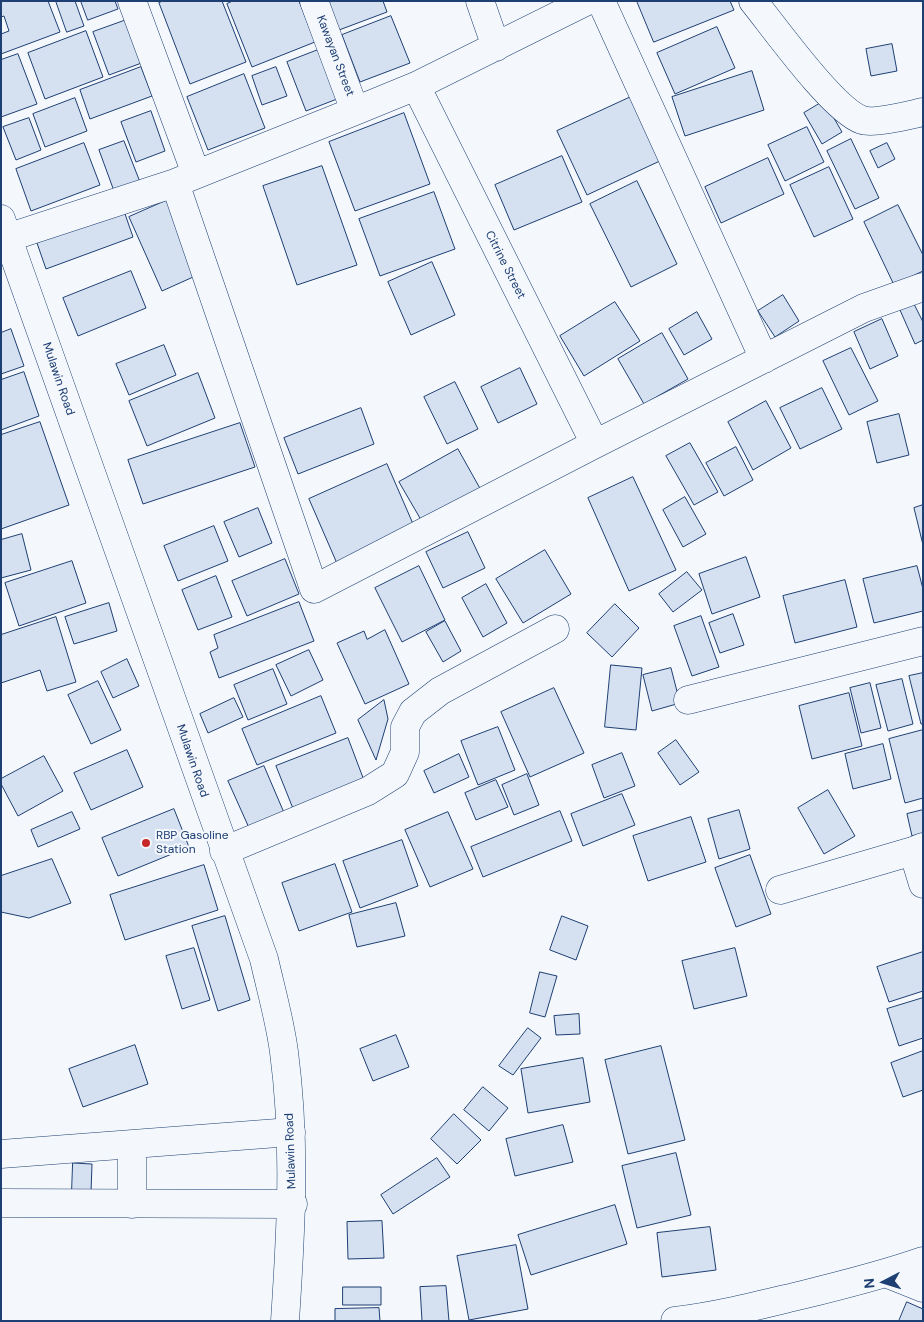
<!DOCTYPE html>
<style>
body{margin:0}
#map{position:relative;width:924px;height:1322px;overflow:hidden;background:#f4f7fb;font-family:"DM Sans",sans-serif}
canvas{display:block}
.frame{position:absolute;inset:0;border:2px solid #1d3f73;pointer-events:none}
.north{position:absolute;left:859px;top:1257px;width:50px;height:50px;-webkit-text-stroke:4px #f4f7fb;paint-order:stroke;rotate:265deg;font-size:14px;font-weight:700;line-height:20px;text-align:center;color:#1d3f73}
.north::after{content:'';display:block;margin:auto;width:18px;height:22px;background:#1d3f73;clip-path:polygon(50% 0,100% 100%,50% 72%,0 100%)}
</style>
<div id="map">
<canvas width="924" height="1322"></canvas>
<div class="frame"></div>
<div class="north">N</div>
</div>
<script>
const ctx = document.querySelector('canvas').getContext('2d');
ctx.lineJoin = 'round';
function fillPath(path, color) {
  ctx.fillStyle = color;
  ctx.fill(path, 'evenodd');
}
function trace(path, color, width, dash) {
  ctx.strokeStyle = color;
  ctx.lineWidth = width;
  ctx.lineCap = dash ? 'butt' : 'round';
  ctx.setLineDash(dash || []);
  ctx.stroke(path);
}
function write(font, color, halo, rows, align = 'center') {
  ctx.font = font + ' "DM Sans",sans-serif';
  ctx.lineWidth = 4;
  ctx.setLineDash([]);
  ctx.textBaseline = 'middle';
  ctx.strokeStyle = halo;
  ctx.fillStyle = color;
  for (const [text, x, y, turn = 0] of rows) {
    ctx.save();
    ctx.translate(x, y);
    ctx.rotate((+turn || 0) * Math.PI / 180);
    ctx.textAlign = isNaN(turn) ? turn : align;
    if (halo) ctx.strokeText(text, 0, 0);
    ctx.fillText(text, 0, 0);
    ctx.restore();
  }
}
const building = new Path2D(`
 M1 1H48L60 32 1 54V34L9 31 4 16 1 17Z
 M56 1H75L84 26 67 32Z
 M81 1H115L118 9 88 20Z
 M163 1H222L246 62 190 84 159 3Z
 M233 1H299L315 42 252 67 227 4Z
 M333 1H383L387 12 339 30 328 3Z
 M637 1H730L734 10 654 42Z
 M391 16 410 63 360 82 342 35Z
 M132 18 147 61 109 75 93 32Z
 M717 27 735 68 675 94 657 53Z
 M86 31 103 77 45 99 28 53Z
 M892 44 897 71 871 76 866 49Z
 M318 50 337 99 306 111 287 62Z
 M18 54 37 104 1 117V60Z
 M141 67 152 96 90 119 80 90Z
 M276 67 287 96 262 105 252 76Z
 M752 71 764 110 685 136 672 97Z
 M244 74 265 128 208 150 187 97Z
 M633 96 662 160 587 195 557 131Z
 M75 98 87 131 45 147 33 114Z
 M824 101 842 132 822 144 804 113Z
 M151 111 165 151 136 162 121 122Z
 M404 113 430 184 355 211 329 142Z
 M29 118 41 150 16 160 3 127Z
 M807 127 824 162 785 181 768 145Z
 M851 139 879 198 855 209 827 151Z
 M124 141 140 182 114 191 99 150Z
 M84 143 100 185 31 211 16 169Z
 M887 143 895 159 878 168 870 151Z
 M562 156 582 202 514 230 495 185Z
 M768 158 784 194 721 223 705 187Z
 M322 166 357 265 297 285 263 186Z
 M829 167 853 219 814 237 790 185Z
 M637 181 677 264 631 287 590 204Z
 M434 192 455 249 380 276 359 219Z
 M170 199 202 273 162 291 129 217Z
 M898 205 923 255V271L894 285 864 222Z
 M124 211 133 237 46 269 37 243Z
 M432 262 455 315 411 335 388 282Z
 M131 271 146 308 78 336 63 298Z
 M783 295 799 321 775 337 758 311Z
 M615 302 640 341 584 376 560 336Z
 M914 304 923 322V340L915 344 900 310Z
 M697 312 712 339 684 355 669 329Z
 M882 319 898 356 870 369 854 332Z
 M11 329 24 366 1 374V333Z
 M662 333 688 379 644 404 618 359Z
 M164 345 176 375 129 395 116 364Z
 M851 348 878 401 849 415 823 361Z
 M520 368 537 404 498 423 481 387Z
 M24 372 39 416 1 430V380Z
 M198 373 215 418 147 446 129 401Z
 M455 382 478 429 447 444 424 397Z
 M822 388 842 429 800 449 780 408Z
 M766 401 791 448 753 470 728 422Z
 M361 408 374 444 298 474 284 438Z
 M899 414 909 455 877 463 867 422Z
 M40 422 69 505 1 529V435Z
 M240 423 255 467 143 504 128 460Z
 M690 443 718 492 694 505 666 456Z
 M736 447 753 480 724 496 706 463Z
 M458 449 482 492 424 525 399 482Z
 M387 464 417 533 339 568 309 499Z
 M633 477 676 570 629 591 588 498Z
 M685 497 706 534 683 547 663 510Z
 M923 505V545L914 508Z
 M258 508 272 543 239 557 224 522Z
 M214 526 228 561 178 581 164 546Z
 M468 532 485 568 443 588 426 552Z
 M22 534 31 570 1 578V540Z
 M545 550 571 594 523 623 496 579Z
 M746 557 760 597 712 614 699 574Z
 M285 559 299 594 247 616 232 581Z
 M72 561 86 603 19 626 5 583Z
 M419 566 445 620 402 642 375 588Z
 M917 566 923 589V611L874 623 863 579Z
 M687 572 702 590 673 612 659 594Z
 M216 576 232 617 198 630 182 590Z
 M845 580 857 627 795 643 783 596Z
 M486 584 507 623 483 637 462 598Z
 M299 602 314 641 219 678 210 652 218 648 214 635Z
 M109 603 117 631 74 644 65 617Z
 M615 604 639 628 612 657 587 633Z
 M733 614 744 645 720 653 709 623Z
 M701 616 719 667 692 676 674 626Z
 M56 617 76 682 47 691 40 670 1 683V635Z
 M445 621 461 651 443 662 426 632Z
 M385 630 409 684 365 704 337 643 364 631 367 639Z
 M309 650 323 680 291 696 276 665Z
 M127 659 139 686 113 698 101 672Z
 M611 665 642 668 636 730 605 727Z
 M671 668 680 703 652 711 643 675Z
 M273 669 287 704 248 720 234 685Z
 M923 673V724H921L909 676Z
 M902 679 913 724 888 731 876 685Z
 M98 681 121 730 91 744 68 695Z
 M870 683 881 728 861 733 850 688Z
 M554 688 584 753 530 777 501 712Z
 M849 693 862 746 812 759 799 706Z
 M321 696 336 733 257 765 242 729Z
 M234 698 243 717 208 733 200 714Z
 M384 700 388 719 376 760 358 720Z
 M498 727 515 770 478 785 461 741Z
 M923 730V798L905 803 889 739Z
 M348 738 365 783 294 811 276 766Z
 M676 740 699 772 680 785 658 753Z
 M883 744 891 779 853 789 845 754Z
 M127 750 143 787 91 810 74 773Z
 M622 753 635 786 604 798 592 765Z
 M459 754 469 777 434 793 424 771Z
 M44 756 63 791 18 816 1 784V779Z
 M264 766 285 815 250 830 228 781Z
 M527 774 539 805 514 815 502 785Z
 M496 780 508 807 476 820 465 793Z
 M828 790 855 836 824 854 798 808Z
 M622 794 635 825 583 846 571 814Z
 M174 809 189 847 118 876 102 838Z
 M739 810 750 849 719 859 708 819Z
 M923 810V833L912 836 907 814Z
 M560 811 572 841 483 877 471 847Z
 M72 812 80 829 38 847 31 830Z
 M448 812 473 869 430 887 405 830Z
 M691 817 706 862 648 881 633 836Z
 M402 840 418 886 360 908 343 861Z
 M750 855 771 914 736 927 715 868Z
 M52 859 71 903 29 918 1 912V876Z
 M335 864 352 912 299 931 282 883Z
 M204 865 218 910 125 940 110 895Z
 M396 903 405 936 357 947 349 915Z
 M225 916 250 1000 218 1011 192 926Z
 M562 916 588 926 576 960 550 950Z
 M194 948 210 1000 182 1009 166 956Z
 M735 948 747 996 694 1009 682 961Z
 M923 952V991L889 1002 877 967Z
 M540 972 557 976 545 1017 530 1013Z
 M923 998V1038L899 1046 887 1009Z
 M579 1014 580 1034 556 1035 554 1016Z
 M528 1028 541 1038 513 1075 499 1066Z
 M396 1035 409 1067 373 1081 360 1049Z
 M135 1045 148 1084 83 1107 69 1069Z
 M661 1046 685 1140 628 1154 605 1060Z
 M923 1051V1090L903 1097 891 1063Z
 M583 1058 590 1102 528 1113 521 1069Z
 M483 1087 508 1108 489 1131 464 1110Z
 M454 1114 481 1140 457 1164 431 1139Z
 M563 1125 573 1162 515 1176 506 1139Z
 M676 1153 691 1215 637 1228 622 1166Z
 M437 1158 450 1177 393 1214 381 1195Z
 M73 1163 92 1164 91 1192 72 1191Z
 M615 1205 627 1244 531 1275 518 1235Z
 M382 1221 384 1258 348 1259 347 1222Z
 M710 1227 716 1270 662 1277 657 1233Z
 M516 1245 528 1309 469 1320 457 1256Z
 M446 1286 449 1321H422L420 1287Z
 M343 1287H381V1305H343Z
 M907 1302 923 1309V1321H899Z
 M379 1308 380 1321H335V1309Z`);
fillPath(building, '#d5e0f0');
trace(building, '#1d3f73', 1);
const minor = new Path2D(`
 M132 1 196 174
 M314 1 355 111
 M480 1 496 47
 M601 1 764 359
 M753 1C775 28 833 110 862 120 874 124 909 115 923 112
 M416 86 595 444
 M175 183 314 589 595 444 864 308 923 287
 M1 240 175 183 355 111 416 86 587 1
 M688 700 923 641
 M923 847 913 851 923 884
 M224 851 368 791 395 774 405 752V727L413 712 440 691 555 629
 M780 890 913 851
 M132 1145V1204
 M1 1154 291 1132
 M1 1203 293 1204
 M888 1274 923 1288
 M675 1321C718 1316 760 1305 802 1295 843 1285 883 1275 923 1261`);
const major = new Path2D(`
 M1 219 264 959C271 990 280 1021 284 1052 296 1142 291 1231 285 1321`);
trace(minor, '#1d3f73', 29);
trace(major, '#1d3f73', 29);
trace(minor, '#f4f7fb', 28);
trace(major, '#f4f7fb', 28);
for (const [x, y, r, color] of [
 [146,843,5,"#c62828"]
]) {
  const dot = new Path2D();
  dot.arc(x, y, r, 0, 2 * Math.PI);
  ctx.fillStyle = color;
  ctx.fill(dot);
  trace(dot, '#f4f7fb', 2);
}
write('12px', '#1d3f73', '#f4f7fb', [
 ["Kawayan Street",335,56,69],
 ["Citrine Street",505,265,63],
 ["Mulawin Road",58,379,71],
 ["Mulawin Road",192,761,71],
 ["Mulawin Road",291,1151,-92]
]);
write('12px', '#1d3f73', '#f4f7fb', [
 ["RBP Gasoline",156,836],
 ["Station",156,850]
], 'left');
</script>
